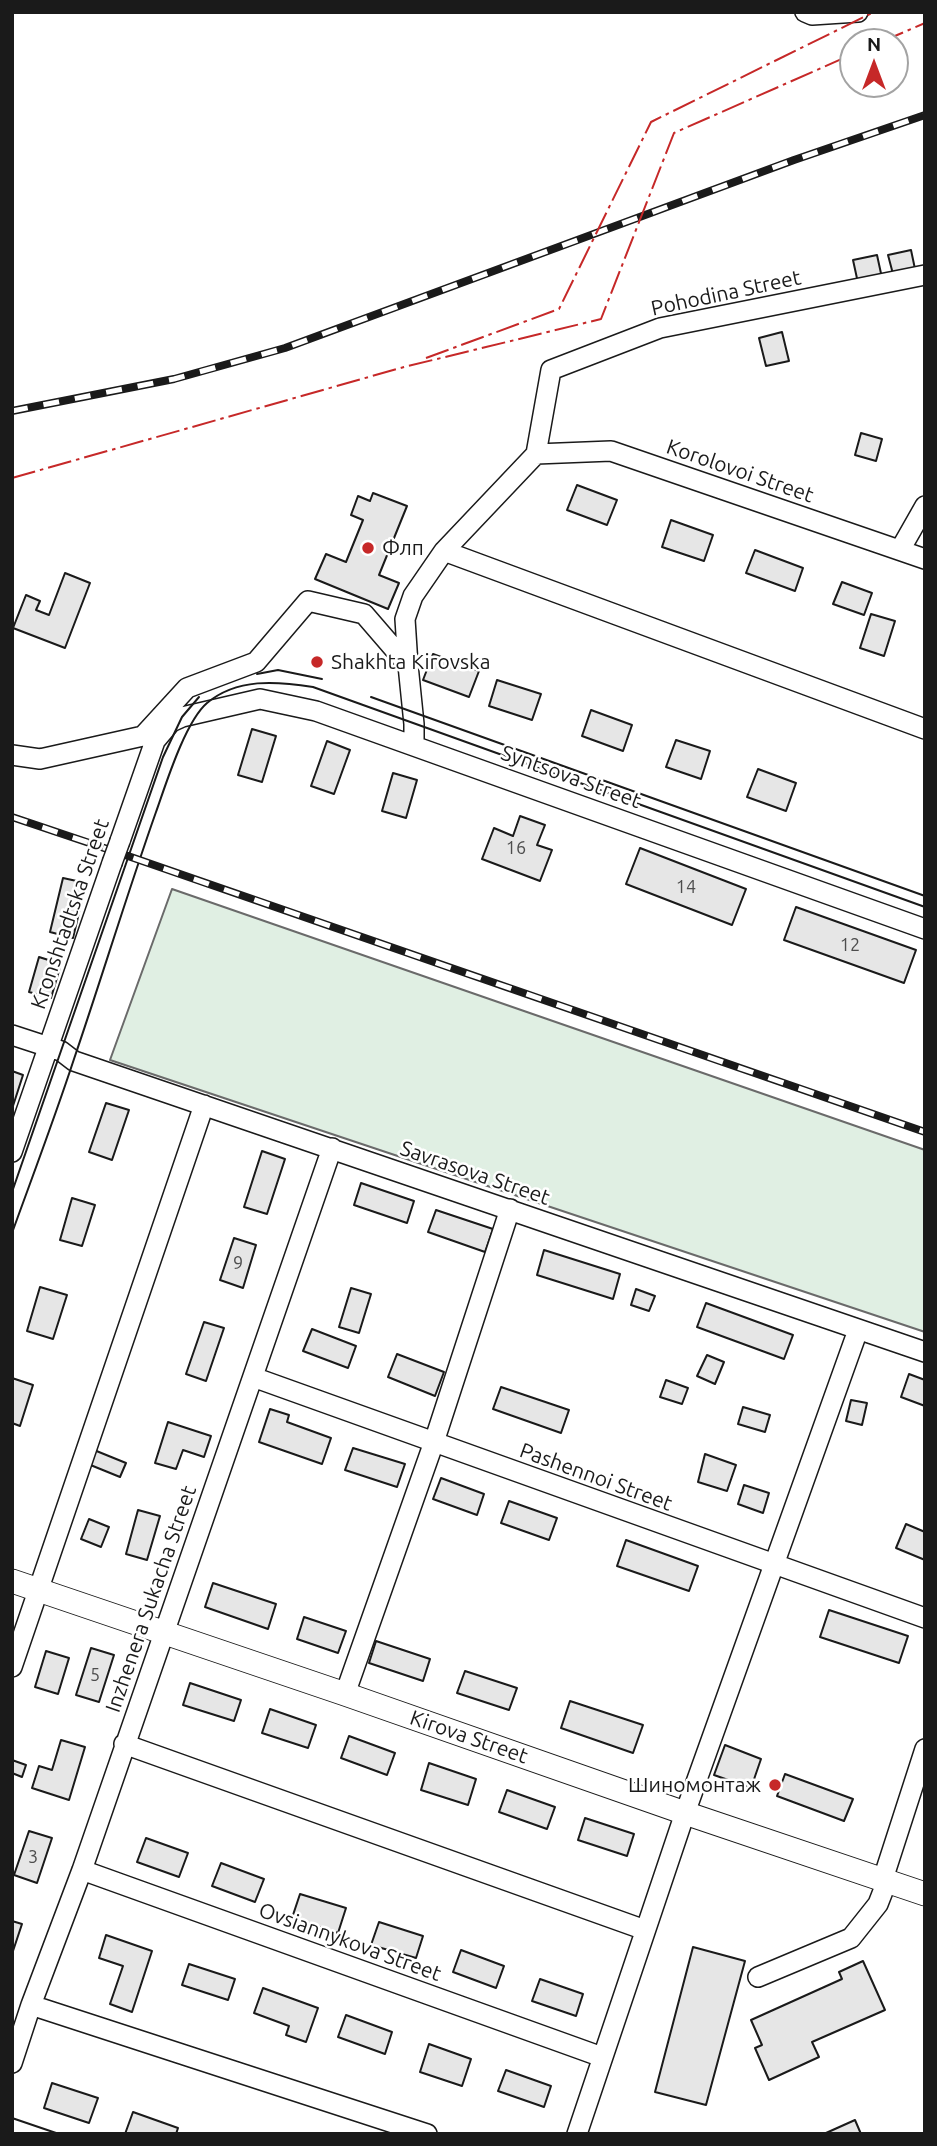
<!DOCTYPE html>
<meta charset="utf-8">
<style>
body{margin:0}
#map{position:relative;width:937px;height:2146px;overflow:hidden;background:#fff;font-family:Ubuntu,sans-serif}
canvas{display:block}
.frame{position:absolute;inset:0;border:14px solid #1a1a1a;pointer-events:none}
.north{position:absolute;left:839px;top:28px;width:70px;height:70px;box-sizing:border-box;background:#fff;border:2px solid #a3a3a3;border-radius:50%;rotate:0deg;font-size:19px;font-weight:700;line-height:28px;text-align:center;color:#1a1a1a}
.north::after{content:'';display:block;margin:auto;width:24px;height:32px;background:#c62828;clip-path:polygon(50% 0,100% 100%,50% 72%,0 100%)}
</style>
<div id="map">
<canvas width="937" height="2146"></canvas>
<div class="frame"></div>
<div class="north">N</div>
</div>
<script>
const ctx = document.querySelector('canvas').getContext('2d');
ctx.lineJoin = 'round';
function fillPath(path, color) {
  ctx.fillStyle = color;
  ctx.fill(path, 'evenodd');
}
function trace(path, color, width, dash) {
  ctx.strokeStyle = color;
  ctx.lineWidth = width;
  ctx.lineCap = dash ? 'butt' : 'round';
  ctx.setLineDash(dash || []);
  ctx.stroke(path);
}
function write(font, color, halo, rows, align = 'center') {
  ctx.font = font + ' Ubuntu,sans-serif';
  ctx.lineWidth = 5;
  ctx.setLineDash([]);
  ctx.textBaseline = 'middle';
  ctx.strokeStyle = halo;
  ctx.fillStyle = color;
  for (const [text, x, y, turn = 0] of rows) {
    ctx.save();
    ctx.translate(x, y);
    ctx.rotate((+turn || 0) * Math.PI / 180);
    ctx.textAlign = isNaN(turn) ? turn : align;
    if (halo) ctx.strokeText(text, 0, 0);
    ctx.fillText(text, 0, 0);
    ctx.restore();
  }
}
const green = new Path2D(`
 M172 889 925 1150V1332L110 1060Z`);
fillPath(green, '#e0efe3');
trace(green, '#6a6a6a', 2);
const building = new Path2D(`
 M911 250 915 269 893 274 888 255Z
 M877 255 882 278 858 283 853 260Z
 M782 332 789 361 766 366 759 338Z
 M861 433 882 439 876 461 855 455Z
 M577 485 617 500 607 525 567 510Z
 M373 493 407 506 379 575 399 583 388 609 315 579 326 554 346 562 363 520 351 515 358 496 370 501Z
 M671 520 713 535 704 561 662 547Z
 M755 550 803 568 795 591 746 573Z
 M65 573 90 583 65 648 13 628 26 595 40 601 36 610 49 615Z
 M842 582 872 593 864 615 833 604Z
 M871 614 895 621 884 656 860 648Z
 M433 654 479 671 469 697 423 680Z
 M497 680 541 694 532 720 489 706Z
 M591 710 632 725 623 751 582 736Z
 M252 729 276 736 262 782 238 775Z
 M676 740 710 751 701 779 666 767Z
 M327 741 350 750 334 794 311 786Z
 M758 769 796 783 786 811 747 797Z
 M393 773 417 780 406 818 382 811Z
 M520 816 545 825 537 845 552 850 540 881 482 859 494 828 513 836Z
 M640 848 746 889 732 925 626 884Z
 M63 878 86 883 73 938 50 932Z
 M796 907 916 950 904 983 784 940Z
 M39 957 61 964 51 998 29 992Z
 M12 1071 23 1075 12 1109Z
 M106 1103 129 1110 112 1160 89 1152Z
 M262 1151 285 1159 267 1214 244 1207Z
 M361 1183 414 1201 407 1223 354 1205Z
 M72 1198 95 1205 82 1246 60 1240Z
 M436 1210 493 1229 485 1252 428 1232Z
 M234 1238 256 1245 243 1288 220 1280Z
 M544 1250 620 1274 613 1299 537 1275Z
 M40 1287 67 1295 53 1339 27 1331Z
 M351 1288 371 1294 359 1333 339 1327Z
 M636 1289 655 1296 649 1311 631 1305Z
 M706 1303 793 1335 784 1359 697 1327Z
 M204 1322 224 1328 206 1381 186 1374Z
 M312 1329 356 1346 348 1368 303 1351Z
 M397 1354 444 1372 435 1396 388 1377Z
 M707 1355 724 1362 715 1384 697 1376Z
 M909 1374 925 1380V1406L901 1397Z
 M12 1378 33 1385 20 1426 12 1423Z
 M666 1380 688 1388 682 1404 660 1397Z
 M501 1387 569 1410 561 1433 493 1409Z
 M851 1400 867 1403 862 1425 846 1421Z
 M743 1407 770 1415 765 1432 738 1424Z
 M270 1409 289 1415 287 1422 331 1438 322 1464 259 1442Z
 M168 1422 211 1436 204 1457 183 1450 176 1469 155 1463Z
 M353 1448 405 1464 397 1487 345 1470Z
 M94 1450 126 1463 120 1477 88 1464Z
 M705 1454 736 1465 727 1491 698 1482Z
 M441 1478 484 1494 477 1515 433 1499Z
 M744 1485 769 1493 763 1513 738 1504Z
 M509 1501 557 1518 549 1540 501 1523Z
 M138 1510 160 1516 147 1560 126 1554Z
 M89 1519 109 1527 101 1547 81 1539Z
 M906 1524 925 1532V1560L896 1548Z
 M626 1540 698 1566 689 1591 617 1566Z
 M213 1583 276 1604 268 1629 205 1607Z
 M829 1610 908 1636 899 1663 820 1637Z
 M304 1617 346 1631 338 1653 297 1639Z
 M376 1641 430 1659 423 1681 369 1663Z
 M91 1648 114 1655 99 1702 76 1695Z
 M46 1651 69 1658 58 1694 35 1687Z
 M465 1671 517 1688 509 1710 457 1693Z
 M190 1683 241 1700 234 1721 183 1705Z
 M570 1701 643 1725 633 1753 561 1728Z
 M270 1709 316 1725 308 1748 262 1733Z
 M349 1736 395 1753 387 1775 341 1758Z
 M61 1740 85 1747 69 1800 32 1788 39 1766 52 1770Z
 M725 1745 761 1759 751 1788 714 1775Z
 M12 1760 26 1765 22 1777 12 1773Z
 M429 1763 476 1779 468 1805 421 1790Z
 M785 1774 853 1799 844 1821 777 1796Z
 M507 1790 555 1807 547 1829 499 1812Z
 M585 1818 634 1834 627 1856 578 1840Z
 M29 1831 52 1838 37 1883 14 1875Z
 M146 1838 188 1853 179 1877 137 1862Z
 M221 1863 264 1879 255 1902 212 1886Z
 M300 1894 346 1908 338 1933 292 1918Z
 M12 1921 22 1924 12 1954Z
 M379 1922 423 1936 416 1958 371 1945Z
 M106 1935 152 1951 132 2012 110 2004 123 1966 99 1958Z
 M693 1947 745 1961 706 2105 655 2092Z
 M461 1950 504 1966 496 1988 453 1972Z
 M863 1961 885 2010 812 2042 819 2057 769 2080 755 2048 762 2045 751 2020 842 1979 839 1972Z
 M189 1964 235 1979 228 2000 182 1985Z
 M540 1979 583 1994 576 2016 532 2001Z
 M263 1988 318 2008 306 2042 286 2035 289 2026 254 2013Z
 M346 2015 392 2032 385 2054 338 2037Z
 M429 2044 471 2059 462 2086 420 2072Z
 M506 2070 551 2086 544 2107 498 2091Z
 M52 2083 98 2098 89 2123 44 2108Z
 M133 2112 178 2128 176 2134H125Z
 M855 2120 861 2134H826V2133Z`);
fillPath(building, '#e6e6e6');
trace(building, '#1a1a1a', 2);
const minor = new Path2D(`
 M805 12 812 15 858 12
 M536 454 611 451 925 559
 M900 550 925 506
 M444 551 925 729
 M408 665 405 619 413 596 444 551 536 454 551 370 660 328 925 275
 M12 755 40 759 143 736 187 688 256 662 308 601 364 614 408 665 414 724V745
 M120 841 155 741 171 722 182 717 260 699 316 711 925 929
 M12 1035 61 1051 74 1061 925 1352
 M12 1152 112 863
 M253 1377 925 1618
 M12 1667 204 1105
 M345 1694 434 1442 510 1209
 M124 1744 645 1930
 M82 1870 602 2057
 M883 1879 925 1749
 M758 1977 851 1938 878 1904 887 1881
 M31 2005 427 2134
 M12 2063 31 2005 82 1870 332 1148
 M577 2134 685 1813 858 1330`);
const major = new Path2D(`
 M12 1581 345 1694 685 1813 925 1894`);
trace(minor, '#1a1a1a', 22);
trace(major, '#1a1a1a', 25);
trace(minor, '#fff', 19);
trace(major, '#fff', 23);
trace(new Path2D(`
 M257 674 278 670 322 679
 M371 697 925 896
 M12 1192 163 757 182 717 199 697
 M12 1233C33 1175 55 1117 74 1059 102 977 127 894 156 812 166 784 185 722 207 703 237 678 276 681 313 687L925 907
 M12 2118 59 2134`), '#1a1a1a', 2);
const rail = new Path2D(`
 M12 411 174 379 285 348 794 160 925 115
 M12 817 128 856 925 1132`);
trace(rail, '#1a1a1a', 8);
trace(rail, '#fff', 5, [16]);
const minorBridge = new Path2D(`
 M112 863 120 841`);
trace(minorBridge, '#1a1a1a', 22, []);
trace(minorBridge, '#fff', 19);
trace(new Path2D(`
 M881 42 925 23
 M426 358 559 309 651 122 874 12
 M12 478 404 367 601 319 674 133 853 54`), '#c62828', 2, [24, 5, 3.5, 5]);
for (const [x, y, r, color] of [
 [368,548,7,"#c62828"],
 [317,662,7,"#c62828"],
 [775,1785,7,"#c62828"]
]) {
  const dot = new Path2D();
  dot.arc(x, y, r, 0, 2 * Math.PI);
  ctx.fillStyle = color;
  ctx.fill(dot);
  trace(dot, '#fff', 2.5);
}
write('18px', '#4d4d4d', null, [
 ["16",516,848],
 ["14",686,887],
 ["12",850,945],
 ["9",238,1263],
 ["5",95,1675],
 ["3",33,1857]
]);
write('21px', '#1a1a1a', '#fff', [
 ["Pohodina Street",726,293,-12],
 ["Korolovoi Street",740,471,19],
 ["Syntsova Street",571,777,20],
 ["Kronshtadtska Street",70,914,-71],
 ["Savrasova Street",475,1173,19],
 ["Pashennoi Street",596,1477,20],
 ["Inzhenera Sukacha Street",151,1599,-71],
 ["Kirova Street",469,1737,19],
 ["Ovsiannykova Street",350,1942,20]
]);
write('21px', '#1a1a1a', '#fff', [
 ["Флп",382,548],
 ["Shakhta Kirovska",331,662],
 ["Шиномонтаж",761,1785,"right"]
], 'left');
</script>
